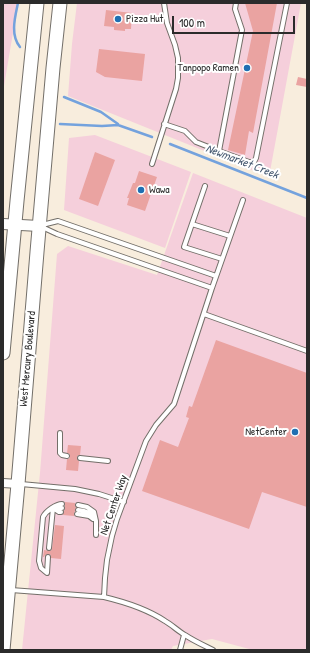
<!DOCTYPE html>
<style>
body{margin:0}
#map{position:relative;width:310px;height:653px;overflow:hidden;background:#f8eddd;font-family:"Patrick Hand",sans-serif}
canvas{display:block}
.frame{position:absolute;inset:0;border:4px solid #2b2b2b;pointer-events:none}
.scale{position:absolute;left:172px;top:16px;width:123px;height:18px;box-sizing:border-box;border:2px solid #2b2b2b;border-top:0;padding-left:5px;font-size:12px;line-height:14px;white-space:nowrap;color:#2b2b2b;-webkit-text-stroke:3px #fff;paint-order:stroke}
</style>
<div id="map">
<canvas width="310" height="653"></canvas>
<div class="frame"></div>
<div class="scale">100 m</div>
</div>
<script>
const ctx = document.querySelector('canvas').getContext('2d');
ctx.lineJoin = 'round';
function fillPath(path, color) {
  ctx.fillStyle = color;
  ctx.fill(path, 'evenodd');
}
function trace(path, color, width, dash) {
  ctx.strokeStyle = color;
  ctx.lineWidth = width;
  ctx.lineCap = dash ? 'butt' : 'round';
  ctx.setLineDash(dash || []);
  ctx.stroke(path);
}
function write(font, color, halo, rows, align = 'center') {
  ctx.font = font + ' "Patrick Hand",sans-serif';
  ctx.lineWidth = 4;
  ctx.setLineDash([]);
  ctx.textBaseline = 'middle';
  ctx.strokeStyle = halo;
  ctx.fillStyle = color;
  for (const [text, x, y, turn = 0] of rows) {
    ctx.save();
    ctx.translate(x, y);
    ctx.rotate((+turn || 0) * Math.PI / 180);
    ctx.textAlign = isNaN(turn) ? turn : align;
    if (halo) ctx.strokeText(text, 0, 0);
    ctx.fillText(text, 0, 0);
    ctx.restore();
  }
}
fillPath(new Path2D(`
 M3 3H18L3 92Z
 M77 3H301L269 177 68 96 72 44Z
 M95 135 191 172 165 248 64 210 69 138Z
 M193 173 307 218V650H253L212 639 173 646 171 650H22L40 473 57 254 68 246 157 275Z`), '#f5cfdb');
trace(new Path2D(`
 M18 3C15 17 10 35 20 47
 M64 97 101 112 118 124
 M60 124 102 126 118 125 152 137
 M170 144 307 198`), '#74a2dd', 2.5);
fillPath(new Path2D(`
 M245 3H277L253 133 249 131 245 155 228 150 253 31Z
 M106 10 132 13 131 29H125V31L114 30V27L104 26Z
 M99 49 145 54 142 81 105 77 96 72Z
 M298 77 307 79V87L296 85Z
 M95 152 115 160 98 206 79 199Z
 M139 171 157 177 145 211 127 205 129 198H127L133 183H135Z
 M216 340 307 373V507L262 492 249 529 142 491 160 440 178 447 189 418 186 417 189 406 192 407Z
 M68 445 81 446 80 455 77 456V458L78 461H79L78 471 66 470 67 459H69L70 456V454L67 453Z
 M65 502 75 503V506L76 507 74 514V516L63 515 65 508Z
 M55 525 64 526 61 559 51 558V555L49 554 45 555 44 557H43L44 550 49 551 52 550V549Z`), '#eaa3a1');
const service = new Path2D(`
 M236 3 235 9 242 30 219 151 249 162H254L256 158 287 3
 M164 124 185 131 196 142 219 151
 M152 164 176 89 178 78V58L175 45 167 23 164 3
 M205 186 184 247 222 259
 M192 224 230 236
 M42 225 58 221 216 276
 M42 227 57 234 212 288
 M204 314 307 351
 M60 433V453L62 455 67 456
 M80 458 108 461
 M21 484 75 489 99 494 124 502
 M78 505 87 507 94 512 96 521V535
 M53 508 59 512H61
 M53 508H62
 M78 510C85 511 91 512 95 519
 M77 514 89 516 93 519
 M49 548 53 508
 M48 557 47 573 41 568 39 561 43 517C46 511 56 504 62 504
 M11 590 104 597C125 602 147 609 165 621 172 625 178 631 185 635 194 641 203 645 213 650
 M104 597 105 578 107 560 112 536 117 519 146 441 156 425 174 404 212 288 243 200
 M180 650 184 635`);
const minor = new Path2D(`
 M3 483 18 484`);
const tertiary = new Path2D(`
 M3 224 39 226`);
const trunk = new Path2D(`
 M3 353 17 201 37 3
 M3 650 18 484 37 252 53 68 60 3`);
trace(service, '#736f69', 6);
trace(minor, '#736f69', 10);
trace(tertiary, '#736f69', 12);
trace(trunk, '#736f69', 15);
trace(service, '#fff', 4);
trace(minor, '#fff', 8);
trace(tertiary, '#fff', 10);
trace(trunk, '#fff', 13);
for (const [x, y, r, color] of [
 [118,19,4,"#1f6fb2"],
 [247,68,4,"#1f6fb2"],
 [141,190,4,"#1f6fb2"],
 [295,432,4,"#1f6fb2"]
]) {
  const dot = new Path2D();
  dot.arc(x, y, r, 0, 2 * Math.PI);
  ctx.fillStyle = color;
  ctx.fill(dot);
  trace(dot, '#fff', 1.5);
}
write('11px', '#2b2b2b', '#fff', [
 ["Pizza Hut",126,19],
 ["Tanpopo Ramen",239,68,"right"],
 ["Wawa",149,190],
 ["NetCenter",287,432,"right"]
], 'left');
write('11px', '#2b2b2b', '#fff', [
 ["West Mercury Boulevard",28,359,-85],
 ["Net Center Way",114,505,-71]
]);
write('italic 12px', '#485b72', '#fff', [
 ["Newmarket Creek",242,162,21]
]);
</script>
